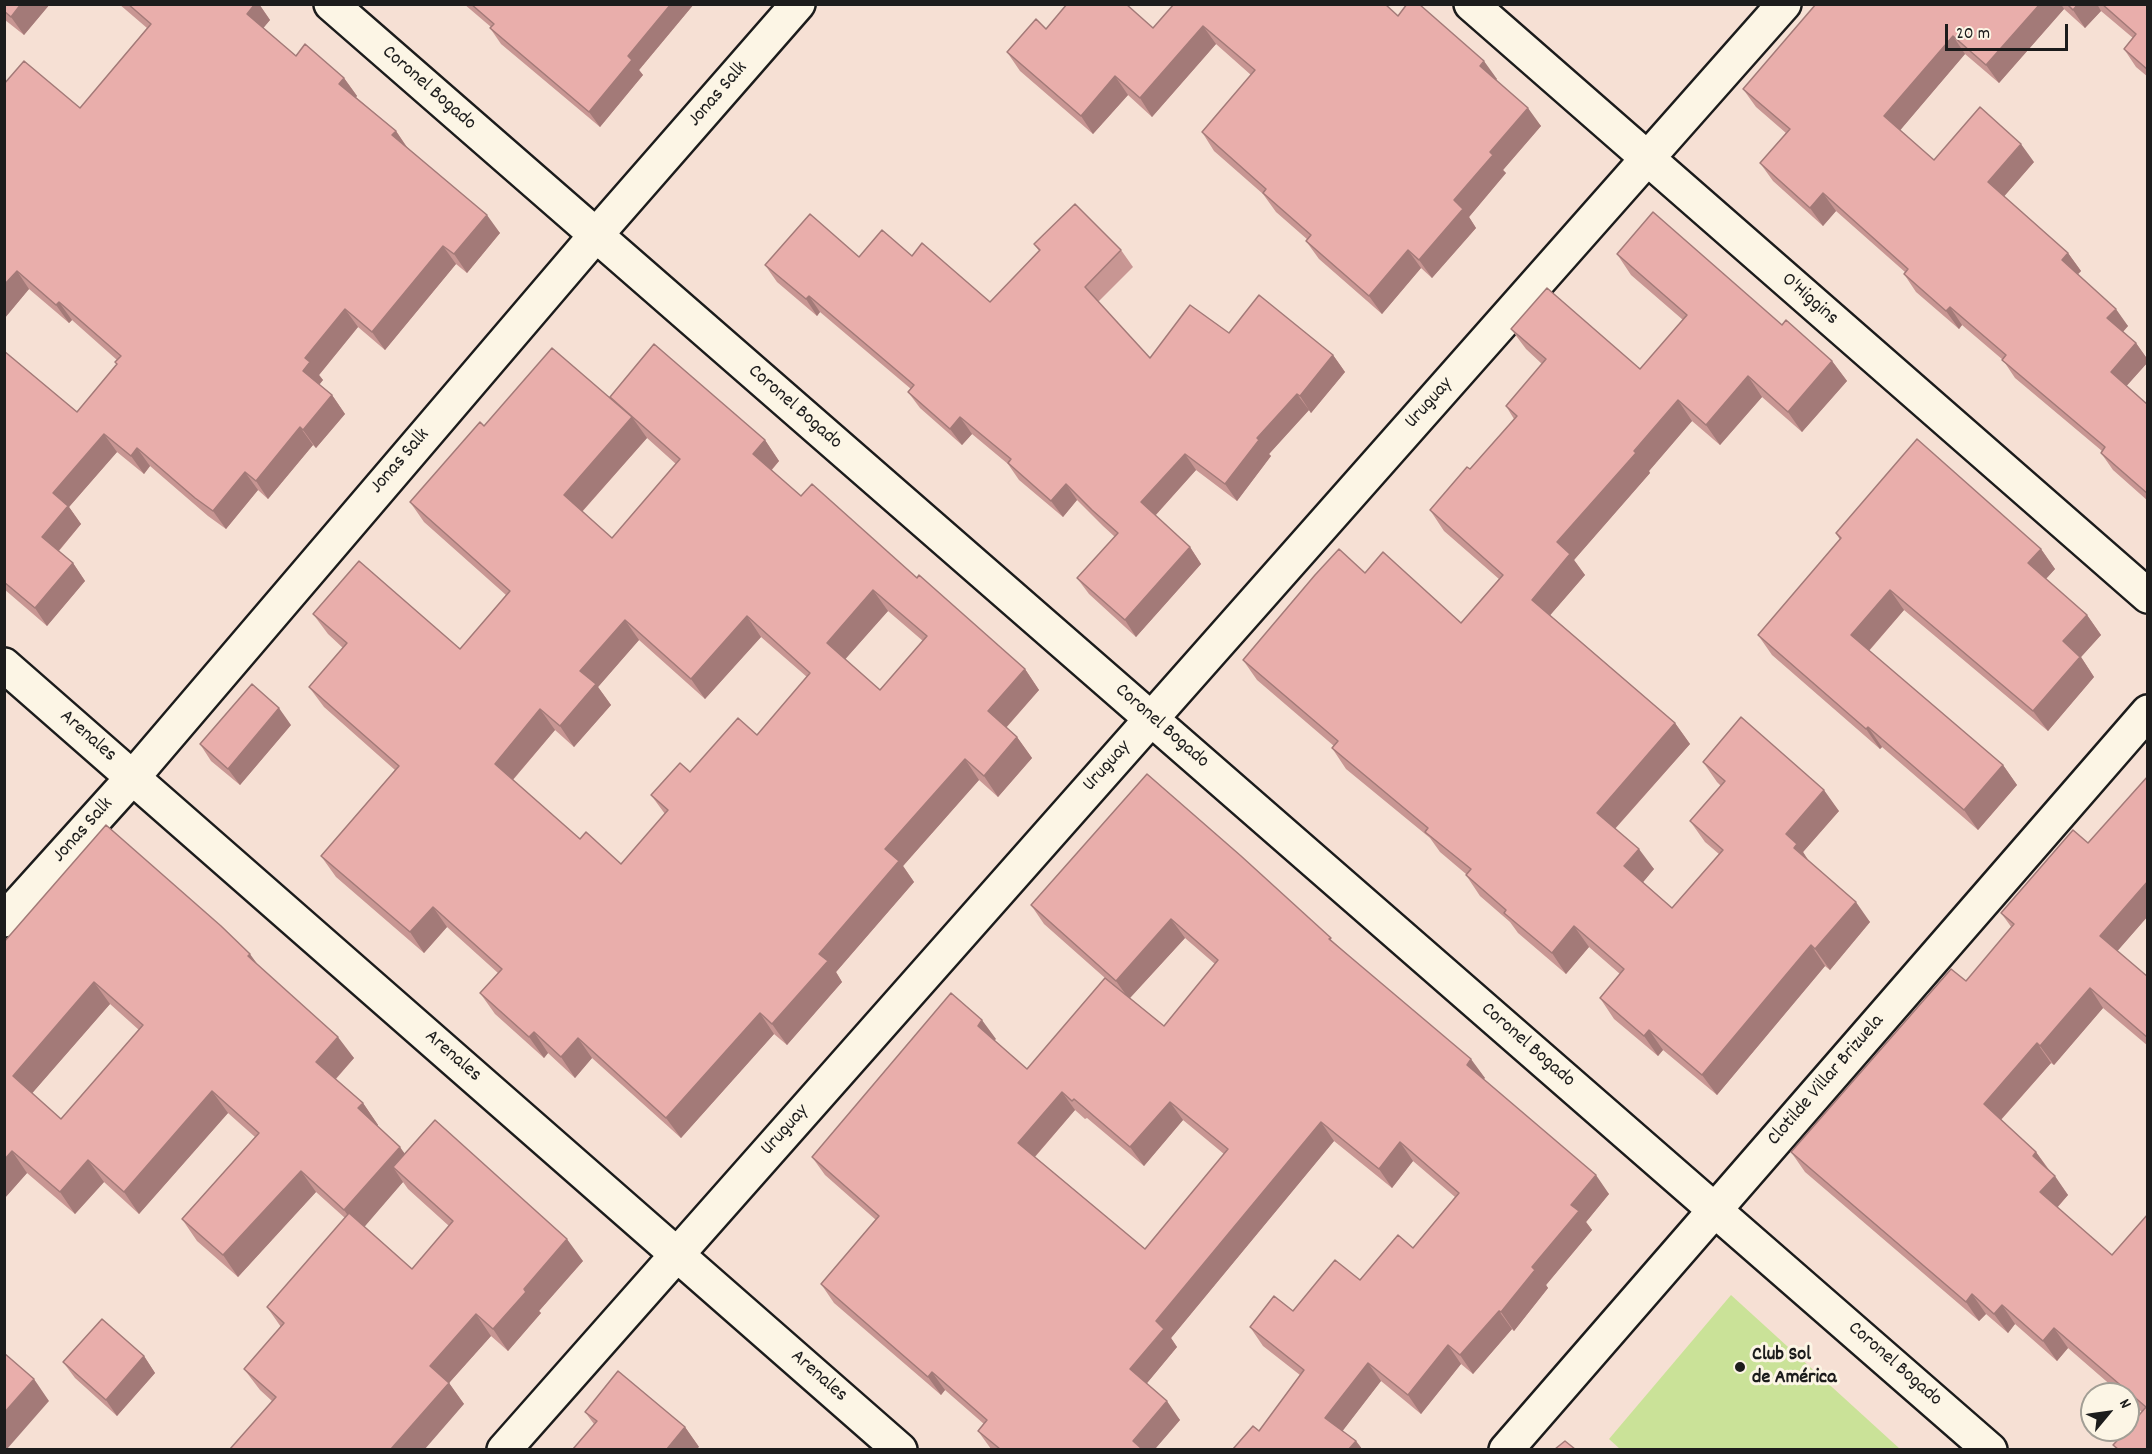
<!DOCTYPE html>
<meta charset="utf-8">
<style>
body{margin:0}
#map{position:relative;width:2152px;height:1454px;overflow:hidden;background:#f6e0d4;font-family:Dekko,sans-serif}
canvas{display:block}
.frame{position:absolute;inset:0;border:6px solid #1c1c1c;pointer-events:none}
.north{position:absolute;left:2080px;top:1382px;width:60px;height:60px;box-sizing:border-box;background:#fcf5e5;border:2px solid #a29e95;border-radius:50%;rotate:61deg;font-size:16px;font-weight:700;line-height:24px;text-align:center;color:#1c1c1c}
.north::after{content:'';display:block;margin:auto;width:21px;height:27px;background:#1c1c1c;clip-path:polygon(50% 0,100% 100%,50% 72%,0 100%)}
.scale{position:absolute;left:1945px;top:24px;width:123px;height:27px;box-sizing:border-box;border:3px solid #1c1c1c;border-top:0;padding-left:8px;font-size:18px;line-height:21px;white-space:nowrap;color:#1c1c1c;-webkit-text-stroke:4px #fcf5e5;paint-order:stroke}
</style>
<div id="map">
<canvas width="2152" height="1454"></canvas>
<div class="frame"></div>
<div class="north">N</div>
<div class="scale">20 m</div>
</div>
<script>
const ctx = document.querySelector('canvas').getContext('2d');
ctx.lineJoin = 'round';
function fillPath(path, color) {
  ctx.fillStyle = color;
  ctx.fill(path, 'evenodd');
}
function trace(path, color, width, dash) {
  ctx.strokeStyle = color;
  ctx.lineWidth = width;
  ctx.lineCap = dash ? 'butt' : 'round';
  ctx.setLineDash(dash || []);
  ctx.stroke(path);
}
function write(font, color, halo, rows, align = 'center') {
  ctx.font = font + ' Dekko,sans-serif';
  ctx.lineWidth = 6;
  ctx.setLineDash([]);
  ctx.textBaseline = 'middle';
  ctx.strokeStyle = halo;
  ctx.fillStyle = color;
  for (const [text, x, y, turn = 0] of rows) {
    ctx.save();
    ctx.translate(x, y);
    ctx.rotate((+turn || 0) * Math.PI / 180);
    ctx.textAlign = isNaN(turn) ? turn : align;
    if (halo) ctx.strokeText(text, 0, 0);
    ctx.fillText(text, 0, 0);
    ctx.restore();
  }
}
fillPath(new Path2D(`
 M1731 1295 1900 1449H1620L1609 1439Z`), '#cae298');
const street = new Path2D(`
 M331 4 1990 1450
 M1471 4 2148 596
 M4 665 900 1450
 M4 920 133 777 596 235 798 4
 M504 1450 1784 4
 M1506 1450 2148 712`);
trace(street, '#1c1c1c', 38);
trace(street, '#fcf5e5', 33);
fillPath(new Path2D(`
 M4 4H50L24 35 5 20H4Z
 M119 4H259L270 20 263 28 296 56 344 78 357 96 356 97 396 131 407 147 500 233 467 273 456 264 385 350 358 327 319 375 323 380 319 384 332 395 345 414 316 448 313 445 268 499 258 490 226 529 208 516 150 466 144 474 117 452 69 507 81 524 59 551 73 563 85 581 47 626 4 589V351L77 412 117 364 115 362 117 360 72 320 69 323 29 289 4 319V84L80 108 147 28Z
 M464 4H694L639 70 643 75 600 127 501 44 490 28 491 27Z
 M1816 4H2148V77L2136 67 2124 49 2133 38 2101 11 2085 28 2064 9 1999 83 1965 54 1900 130 1934 160 2034 162 2004 196 2068 253 2081 271 2077 275 2128 326 2123 332 2136 343 2148 360V362L2126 386 2148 405V501L2113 470 2101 453 2102 451 2015 378 2003 360 1962 325 1959 329 1916 292 1904 274 1905 272 1836 211 1823 226 1773 181 1760 163 1786 133 1756 107 1743 89Z
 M1398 16 1497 79 1496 80 1541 126 1503 170 1506 173 1469 217 1476 228 1432 278 1421 268 1382 314 1319 259 1306 241 1308 240 1276 212 1263 194 1214 151 1202 132 1251 75 1216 44 1152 117 1128 95 1093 134 1020 71 1007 52 1046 29 1153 28Z
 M1034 244 1121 250 1133 267 1098 302 1150 358 1229 333 1333 355 1345 372 1311 413 1309 410 1269 454 1271 456 1237 501 1196 470 1155 516 1190 547 1201 564 1136 637 1089 594 1077 578 1115 537 1103 526 1077 500 1063 517 1019 480 1008 464 972 434 962 445 920 408 908 392 911 389 820 312 817 316 777 282 765 265 859 257 912 256 990 302 1039 251Z
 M1617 254 1782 325 1832 361 1847 381 1802 432 1762 397 1720 445 1692 421 1649 471 1650 473 1574 560 1585 575 1550 615 1675 723 1690 744 1615 829 1654 869 1643 882 1672 908 1719 854 1705 842 1690 821 1721 786 1717 782 1703 762 1839 811 1803 852 1809 861 1870 922 1830 970 1825 966 1717 1095 1663 1050 1658 1056 1614 1019 1600 998 1620 974 1589 947 1566 974 1518 933 1510 922 1480 896 1466 875V874L1440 852 1430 838 1346 769 1332 748 1334 746 1257 680 1243 660 1365 573 1461 623 1499 579 1444 531 1430 510 1470 469 1514 419 1506 406 1542 364 1526 349 1511 329 1640 369 1683 320 1631 275Z
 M611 398 765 440 779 461 771 471 801 496 917 578 1025 669 1039 690 1006 728 1017 737 1032 758 998 797 979 780 903 866 914 882 836 972 842 982 787 1045 774 1034 681 1138 592 1058 575 1078 548 1053 544 1058 495 1014 480 993 498 973 447 927 424 953 336 877 321 856 395 770 324 707 309 687 343 648 328 634 313 614 460 649 506 595 424 522 410 502 484 426ZM647 438 676 464 612 538 582 512ZM888 611 923 641 880 690 845 659ZM761 637 807 677 757 735 651 795 665 814 621 864 580 839 513 780 555 730 574 747 611 705 598 687 639 640 705 699Z
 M1836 533 2041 549 2055 569 2046 579 2087 615 2101 635 2081 657 2094 677 2048 731 1904 610 1869 651 2003 765 2017 785 1978 830 1882 747 1880 749 1772 655 1758 635 1840 540Z
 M291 725 240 785 211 761 200 744Z
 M1147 774 1485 1078 1483 1079 1609 1194 1586 1222 1592 1230 1546 1285 1548 1288 1514 1331 1512 1329 1473 1374 1461 1364 1421 1414 1381 1381 1342 1431 1356 1441 1362 1449H1233L1259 1431 1300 1375 1263 1346 1250 1327 1293 1311 1360 1280 1413 1248 1455 1197 1413 1161 1392 1188 1334 1141 1171 1338 1177 1347 1146 1384 1180 1420 1155 1449H991L978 1431 984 1424 945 1390 941 1395 834 1303 821 1284 876 1220 825 1175 812 1157 996 1039 994 1040 1027 1069 1105 978 1044 924 1031 905ZM1185 938 1215 964 1164 1026 1130 998ZM1075 1110 1085 1119 1087 1118 1144 1166 1183 1120 1224 1154 1145 1249 1035 1157Z
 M2148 776V916L2117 951 2148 977V1046L2103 1008 2054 1065 2051 1063 2001 1120 2036 1152 2068 1195 2057 1208 2112 1255 2148 1214V1449H2116L2113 1445 2142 1412 2128 1400V1394H2121L2068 1348 2057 1361 2015 1324 2008 1333 1986 1314 1979 1321 1805 1172 1791 1152 1966 981 2012 928 2001 913 2088 843Z
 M4 942 258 965 354 1058 336 1079 363 1103 378 1125 377 1126 405 1154 583 1261 539 1311 541 1313 508 1351 491 1336 449 1383 464 1404 272 1401 260 1390 244 1369 281 1327 267 1307 345 1218 316 1192 238 1277 197 1241 182 1219 255 1137 228 1113 139 1214 104 1182 75 1214 27 1173 4 1199ZM110 1004 139 1030 61 1119 32 1093ZM403 1182 408 1189 449 1226 412 1269 364 1226Z
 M144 1356 155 1373 117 1416 75 1378 63 1362Z
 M585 1412 685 1427 699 1447 594 1424Z`), '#c89693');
fillPath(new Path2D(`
 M21 4H50L24 35 11 17Z
 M255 4H259L270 20 260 32 247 14Z
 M671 4H694L639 70 643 75 600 127 589 112 628 56Z
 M2040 4H2061L2064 9 1999 83 1986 65Z
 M2078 4H2097L2101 11 2085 28 2073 10Z
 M1203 26 1216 44 1152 117 1140 98Z
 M1953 36 1965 54 1897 134 1884 116Z
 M1484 61 1497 79 1492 84 1480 66Z
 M1115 76 1128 95 1093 134 1081 116Z
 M344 78 357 96 352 102 339 84Z
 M1528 108 1541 126 1503 170 1506 173 1469 217 1476 228 1432 278 1419 260 1454 200 1490 152Z
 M396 131 408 149 392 135Z
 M2021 144 2034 162 2001 200 1988 182Z
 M1823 193 1836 211 1823 226 1810 208Z
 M487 215 500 233 467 273 454 254Z
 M443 246 456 264 385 350 372 332Z
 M1408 250 1421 268 1382 314 1369 296Z
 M2068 253 2081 271 2074 278 2062 260Z
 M17 271 29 289 4 319V285Z
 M809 296 820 312 817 316 806 299Z
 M59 302 72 320 69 323 56 305Z
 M1950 307 1962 325 1959 329 1946 311Z
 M345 309 358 327 319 375 323 380 316 389 303 371 305 358Z
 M2116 309 2128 326 2119 336 2107 318Z
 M2136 343 2148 360V362L2123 390 2111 372Z
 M1333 355 1345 372 1311 413 1300 396Z
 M1832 361 1847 381 1802 432 1788 412Z
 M1748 376 1762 397 1720 445 1706 425Z
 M1297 394 1309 410 1269 454 1271 456 1237 501 1225 484 1257 438Z
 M332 395 345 414 316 448 303 430Z
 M1678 400 1692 421 1649 471 1650 473 1574 560 1585 575 1546 620 1532 600 1557 542Z
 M632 417 647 438 578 516 564 495Z
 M960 417 972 434 962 445 950 429Z
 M300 427 313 445 268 499 256 481Z
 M104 434 117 452 69 507 81 524 55 555 42 537 53 493Z
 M765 440 779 461 767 475 753 454Z
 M137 448 150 466 144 474 131 456Z
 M1185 454 1196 470 1152 519 1141 502Z
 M245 472 258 490 226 529 213 511Z
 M1066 484 1077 500 1063 517 1051 501Z
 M1190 547 1201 564 1136 637 1125 620Z
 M2041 549 2055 569 2042 583 2028 563Z
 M73 563 85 581 47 626 35 608Z
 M873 590 888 611 841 664 827 643Z
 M1890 590 1904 610 1865 655 1851 635Z
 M2087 615 2101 635 2081 657 2094 677 2048 731 2033 711 2063 641Z
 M747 616 761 637 705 699 691 679Z
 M625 620 639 640 598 687 611 705 574 747 560 726 580 671Z
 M1025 669 1039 690 1002 732 988 711Z
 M279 708 291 725 240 785 228 769Z
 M540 709 555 730 509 784 495 764Z
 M1675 723 1690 744 1611 833 1597 813Z
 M1868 727 1882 747 1880 749 1866 729Z
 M1017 737 1032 758 998 797 984 776Z
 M965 759 979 780 903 866 914 882 836 972 842 982 787 1045 772 1024 819 954 885 849Z
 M2003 765 2017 785 1978 830 1964 810Z
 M1824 790 1839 811 1803 852 1811 865 1794 848 1786 834Z
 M1639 849 1654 869 1639 887 1624 866Z
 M2148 881V916L2114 955 2100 936Z
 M1856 902 1870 922 1830 970 1815 949Z
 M433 907 447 927 424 953 410 932Z
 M1171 919 1185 938 1129 999 1116 981Z
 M1574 926 1589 947 1566 974 1552 953Z
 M1811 945 1825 966 1717 1095 1702 1075Z
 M250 954 266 976 248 956Z
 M94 982 110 1004 28 1098 13 1076Z
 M2090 988 2103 1008 2054 1065 2040 1046Z
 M760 1013 774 1034 681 1138 666 1118Z
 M982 1020 996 1039 991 1044 978 1026Z
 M1649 1030 1663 1050 1658 1056 1644 1036Z
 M534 1032 548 1053 544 1058 529 1037Z
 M338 1037 354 1058 331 1084 316 1062Z
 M578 1038 592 1058 575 1078 561 1057Z
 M2037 1043 2051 1063 1997 1124 1984 1104Z
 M1471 1059 1485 1078 1480 1083 1467 1065Z
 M212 1091 228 1113 139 1214 124 1192Z
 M1062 1092 1075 1110 1031 1161 1018 1143Z
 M1170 1102 1183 1120 1144 1166 1130 1147Z
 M363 1103 378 1125 373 1130 358 1108Z
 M1321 1122 1334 1141 1171 1338 1177 1347 1143 1388 1130 1369 1156 1321Z
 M1400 1142 1413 1161 1392 1188 1379 1169Z
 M400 1147 415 1168 393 1167 403 1182 360 1232 344 1210Z
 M12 1151 27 1173 4 1199V1160Z
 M2036 1152 2050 1172 2033 1156Z
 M88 1160 104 1182 75 1214 60 1192Z
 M301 1171 316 1192 238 1277 223 1255Z
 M1596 1175 1609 1194 1586 1222 1592 1230 1546 1285 1548 1288 1514 1331 1501 1312 1532 1267 1571 1205Z
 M2055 1176 2068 1195 2053 1212 2040 1192Z
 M567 1239 583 1261 539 1311 541 1313 508 1351 493 1329 524 1289Z
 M1972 1294 1986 1314 1979 1321 1966 1302Z
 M2002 1305 2015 1324 2008 1333 1994 1314Z
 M1499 1311 1512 1329 1473 1374 1460 1355Z
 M476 1314 491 1336 449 1383 464 1404 425 1449H391L430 1366Z
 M2054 1328 2068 1348 2057 1361 2043 1341Z
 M1448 1345 1461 1364 1421 1414 1408 1395Z
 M144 1356 155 1373 117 1416 106 1400Z
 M1368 1363 1381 1381 1338 1437 1325 1418Z
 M932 1372 945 1390 941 1395 928 1377Z
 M34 1379 49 1401 7 1449H4V1413Z
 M1167 1401 1180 1420 1155 1449H1139L1133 1441Z
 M685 1427 699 1447 697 1449H667Z
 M1356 1441 1362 1449H1349Z`), '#a37a78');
const building = new Path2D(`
 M4 4H21L11 17 4 11Z
 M128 4H255L247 14 296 56 305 44 344 78 339 84 396 131 392 135 487 215 454 254 443 246 372 332 345 309 305 358 310 362 303 371 332 395 303 430 300 427 256 481 245 472 213 511 195 498 137 448 131 456 104 434 53 493 68 506 42 537 73 563 35 608 4 582V351L77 412 117 364 115 362 121 356 59 302 56 305 17 271 4 285V84L24 61 80 108 151 24Z
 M471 4H671L628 56 632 60 589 112 490 28 494 24Z
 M1067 4H1126L1153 28 1174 4H1385L1398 16 1407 4H1419L1484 61 1480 66 1528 108 1490 152 1493 155 1454 200 1463 209 1419 260 1408 250 1369 296 1306 241 1311 235 1263 193 1266 189 1202 132 1255 70 1203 26 1140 98 1115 76 1081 116 1007 52 1036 19 1046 29Z
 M1816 4H2040L1986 65 1953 36 1884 116 1934 160 1980 107 2021 144 1988 182 2068 253 2062 260 2116 309 2107 318 2136 343 2111 372 2148 405V494L2101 453 2105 447 2002 360 2006 355 1950 307 1946 311 1904 274 1908 269 1823 193 1810 208 1760 163 1790 129 1743 89Z
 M2067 4H2078L2073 10Z
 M2102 4H2148V70L2124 49 2136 34Z
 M1075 204 1121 250 1085 287 1150 358 1190 305 1229 333 1259 295 1333 355 1300 396 1297 394 1257 438 1259 440 1225 484 1185 454 1141 502 1190 547 1125 620 1077 578 1118 533 1092 510 1066 484 1051 501 1008 463 1011 459 960 417 950 429 908 392 914 385 809 296 806 299 765 265 810 214 859 257 882 230 912 256 922 243 990 302 1040 250 1034 244Z
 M1653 212 1782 325 1786 320 1832 361 1788 412 1748 376 1706 425 1678 400 1634 451 1636 453 1557 542 1570 554 1532 600 1675 723 1597 813 1639 849 1624 866 1672 908 1723 850 1690 821 1725 781 1703 762 1741 717 1824 790 1786 834 1797 844 1794 848 1856 902 1815 949 1811 945 1702 1075 1649 1030 1644 1036 1600 998 1624 969 1574 926 1552 953 1504 913 1506 910 1466 875 1471 869 1425 832 1428 828 1332 748 1338 741 1243 660 1315 575 1339 549 1365 573 1383 552 1461 623 1503 575 1430 510 1467 467 1470 469 1517 416 1506 406 1546 359 1511 329 1547 288 1640 369 1687 315 1617 254Z
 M654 344 765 440 753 454 801 496 812 484 917 578 919 575 1025 669 988 711 1017 737 984 776 965 759 885 849 899 861 819 954 828 961 772 1024 760 1013 666 1118 578 1038 561 1057 534 1032 529 1037 480 993 502 969 433 907 410 932 321 856 399 766 309 687 347 643 313 614 359 561 460 649 510 591 410 502 480 422 484 426 552 348 632 417 564 495 612 538 680 459 610 397ZM873 590 927 636 880 690 827 643ZM747 616 810 673 757 735 738 718 690 772 680 763 651 795 668 810 621 864 586 832 580 839 495 764 540 709 560 726 596 684 580 671 625 620 691 679Z
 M1917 439 2041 549 2028 563 2087 615 2063 641 2080 657 2033 711 1890 590 1851 635 2003 765 1964 810 1868 727 1866 729 1758 635 1841 538 1836 533Z
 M252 684 279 708 228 769 200 744Z
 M1147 774 1241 856 1331 938 1329 939 1471 1059 1467 1065 1596 1175 1571 1205 1579 1211 1532 1267 1535 1270 1501 1312 1499 1311 1460 1355 1448 1345 1408 1395 1368 1363 1325 1418 1356 1441 1349 1449H1233L1253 1426 1259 1431 1304 1370 1250 1327 1274 1296 1293 1311 1335 1260 1360 1280 1398 1235 1413 1248 1459 1193 1400 1142 1379 1169 1321 1122 1156 1321 1164 1329 1130 1369 1167 1401 1133 1441 1142 1449H1000L978 1431 987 1420 932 1372 928 1377 821 1284 879 1216 812 1157 951 993 982 1020 978 1026 1027 1069 1105 978 1164 1026 1218 960 1171 919 1116 981 1031 905ZM1062 1092 1072 1101 1074 1099 1130 1147 1170 1102 1228 1149 1145 1249 1018 1143Z
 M2148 776V881L2100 936 2148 977V1038L2090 988 2040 1046 2037 1043 1984 1104 2036 1152 2033 1156 2055 1176 2040 1192 2112 1255 2148 1214V1449H2118L2113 1445 2127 1430H2128V1428L2146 1407 2054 1328 2043 1341 2002 1305 1994 1314 1972 1294 1966 1302 1791 1152 1951 969 1966 981 2014 924 2001 913 2073 830 2088 843Z
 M106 825 221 926 250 954 248 956 338 1037 316 1062 363 1103 358 1108 400 1147 344 1210 301 1171 223 1255 182 1219 259 1133 212 1091 124 1192 88 1160 60 1192 12 1151 4 1160V942ZM94 982 143 1025 61 1119 13 1076Z
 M435 1120 567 1239 524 1289 526 1292 493 1329 476 1314 430 1366 449 1383 391 1449H230L276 1397 244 1369 284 1323 267 1307 349 1213 412 1269 453 1221 393 1167Z
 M102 1319 144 1356 106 1400 63 1362Z
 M4 1353 34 1379 4 1413Z
 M618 1371 685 1427 667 1449H573L597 1421 585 1412Z
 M1565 1441 1575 1449H1555Z`);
fillPath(building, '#e9aeab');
trace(building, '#a37a78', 1.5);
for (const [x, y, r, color] of [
 [1740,1367,6,"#1c1c1c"]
]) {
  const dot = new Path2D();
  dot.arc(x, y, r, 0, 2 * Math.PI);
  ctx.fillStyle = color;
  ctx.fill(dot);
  trace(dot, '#fcf5e5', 2);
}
write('20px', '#1c1c1c', '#fcf5e5', [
 ["Coronel Bogado",428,89,41],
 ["Jonas Salk",719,95,-49],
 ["O'Higgins",1809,300,41],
 ["Uruguay",1430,404,-48],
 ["Coronel Bogado",794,408,41],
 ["Jonas Salk",401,462,-49],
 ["Coronel Bogado",1161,727,41],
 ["Arenales",87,737,41],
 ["Uruguay",1108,767,-48],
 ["Jonas Salk",84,831,-48],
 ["Coronel Bogado",1527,1046,41],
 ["Arenales",452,1057,41],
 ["Clotilde Villar Brizuela",1827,1081,-49],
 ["Uruguay",786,1131,-48],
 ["Coronel Bogado",1894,1365,41],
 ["Arenales",818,1377,41]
]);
write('bold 20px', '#1c1c1c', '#fcf5e5', [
 ["Club Sol",1752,1356],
 ["de América",1752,1379]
], 'left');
</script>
